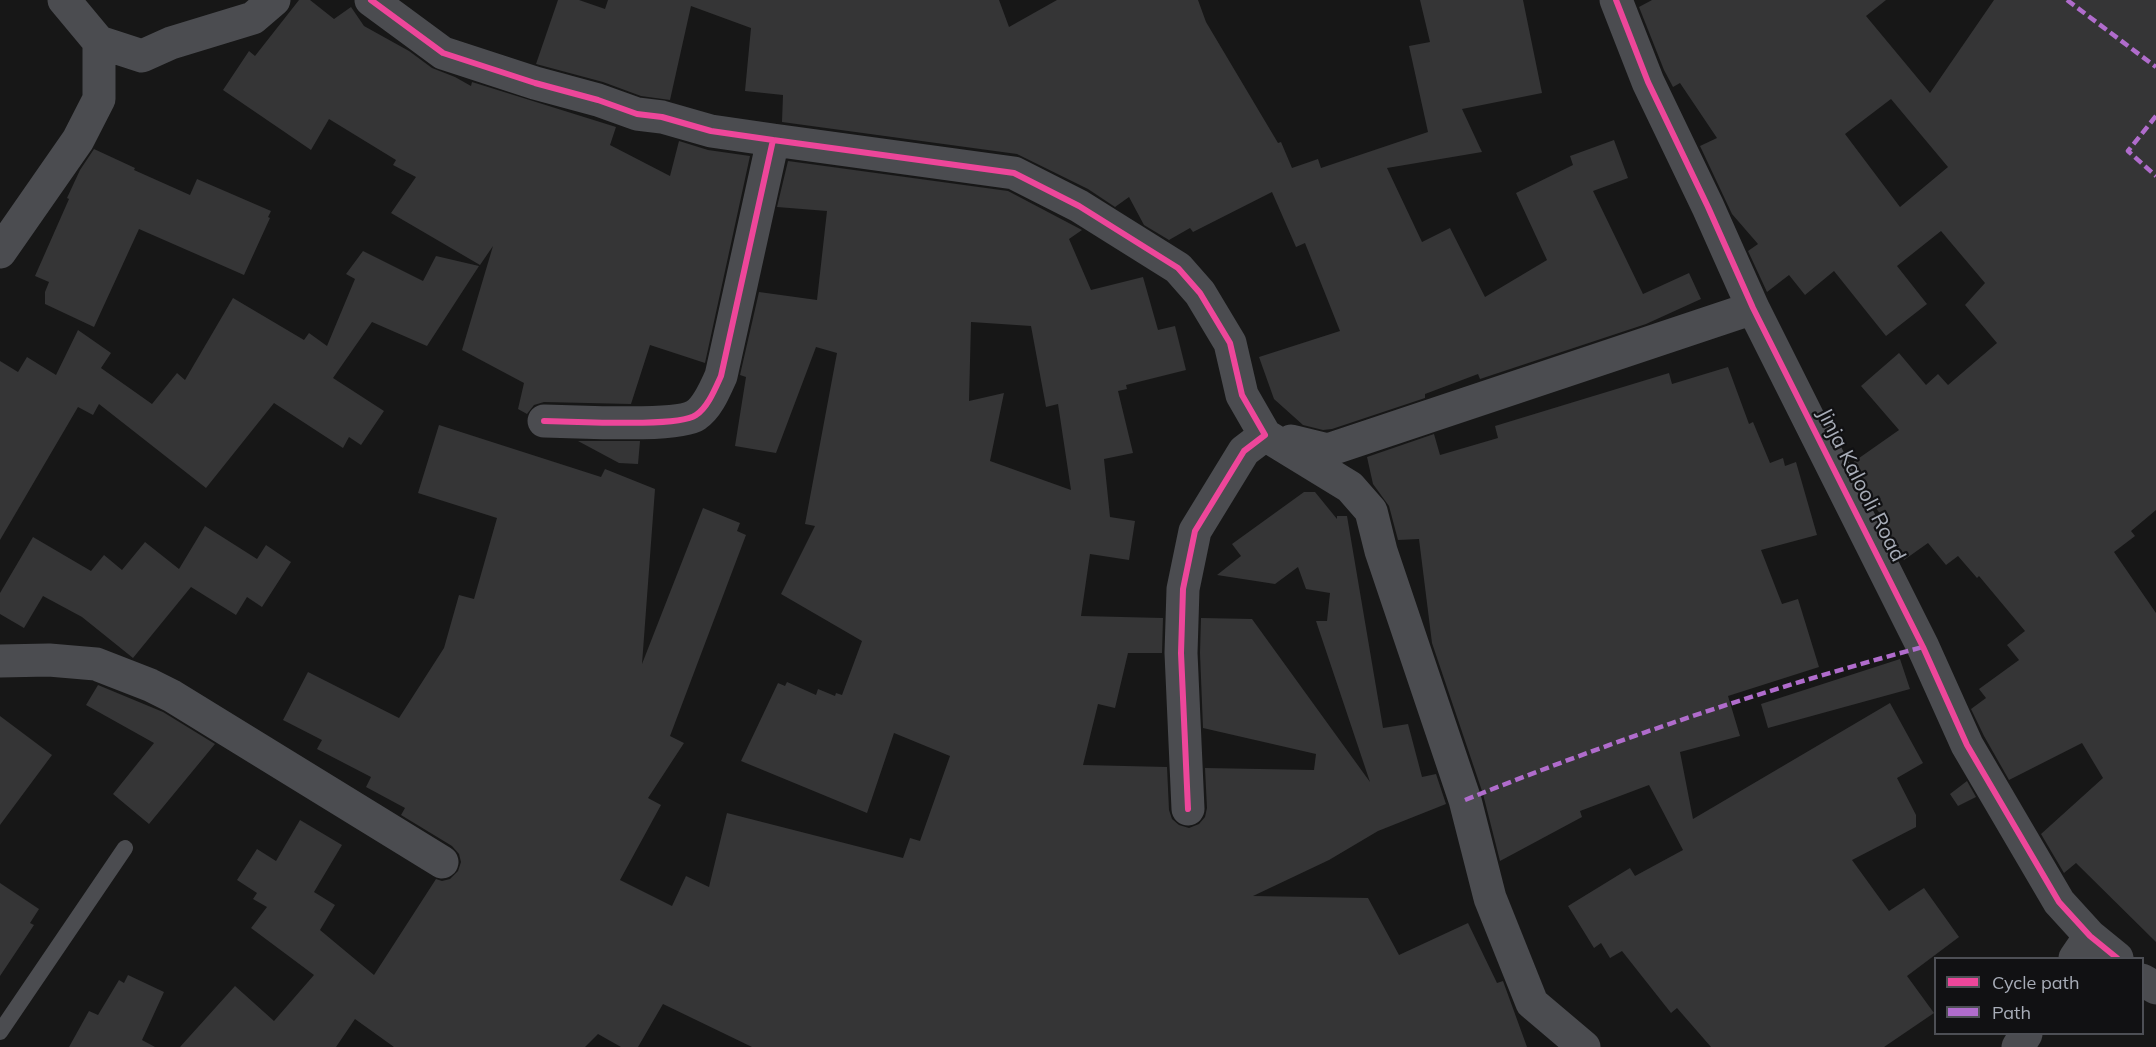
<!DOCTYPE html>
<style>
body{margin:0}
#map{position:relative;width:2156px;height:1047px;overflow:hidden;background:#171717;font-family:Mulish,sans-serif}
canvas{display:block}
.legend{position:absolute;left:1934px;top:957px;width:210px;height:78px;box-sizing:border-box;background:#111113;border:2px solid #4d4f55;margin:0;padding:8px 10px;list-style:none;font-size:18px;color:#a8adb8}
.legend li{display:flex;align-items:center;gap:12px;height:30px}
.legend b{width:30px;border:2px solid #4d4f55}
</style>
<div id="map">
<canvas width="2156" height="1047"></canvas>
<ul class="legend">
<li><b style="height:8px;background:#ed469a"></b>Cycle path</li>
<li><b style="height:8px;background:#b06ccc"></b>Path</li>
</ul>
</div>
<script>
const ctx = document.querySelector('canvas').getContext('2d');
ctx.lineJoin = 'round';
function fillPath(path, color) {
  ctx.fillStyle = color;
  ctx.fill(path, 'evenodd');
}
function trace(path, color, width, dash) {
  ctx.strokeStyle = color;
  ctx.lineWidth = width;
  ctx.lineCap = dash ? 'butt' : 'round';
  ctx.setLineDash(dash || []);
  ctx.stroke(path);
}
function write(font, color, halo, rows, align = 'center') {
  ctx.font = font + ' Mulish,sans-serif';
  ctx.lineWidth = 4.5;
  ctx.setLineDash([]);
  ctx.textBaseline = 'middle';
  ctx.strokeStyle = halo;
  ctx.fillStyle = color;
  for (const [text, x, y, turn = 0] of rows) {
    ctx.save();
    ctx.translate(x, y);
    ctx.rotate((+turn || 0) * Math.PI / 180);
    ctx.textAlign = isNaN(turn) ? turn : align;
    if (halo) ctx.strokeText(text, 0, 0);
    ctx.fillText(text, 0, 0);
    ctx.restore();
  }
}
fillPath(new Path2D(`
 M299 0H310L334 19 351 7 364 26 409 51 432 68 455 77 471 86 472 82 616 127 610 145 670 176 679 141 708 150 750 156 705 363 650 345 631 404 544 402 534 405 527 414 518 409 524 383 462 350 493 246 480 265 391 213 416 177 393 165 396 160 329 119 311 150 223 90 249 51 255 56Z
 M558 0H579L605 9 608 0H999L1009 27 1057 0H1198L1206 22 1278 143 1281 142 1292 168 1318 159 1321 168 1428 132 1409 46 1430 42 1420 0H1523L1542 93 1462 109 1482 152 1387 168 1422 242 1450 228 1485 297 1547 260 1516 193 1573 165 1570 156 1614 140 1628 178 1593 191 1643 294 1689 273 1701 299 1646 324 1480 379 1478 374 1425 394V398L1332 429 1323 430 1303 425 1274 399 1259 357 1340 331 1305 243 1296 247 1272 192 1193 232 1190 228 1169 240 1144 225 1129 197 1115 207 1088 189 1017 154 782 122 783 95 745 91 751 28 691 6 670 100 641 96 603 82 536 64Z
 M1652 0H1886L1866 16 1930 93 1994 0H2156V510L2131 531 2135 536 2114 552 2156 613V942L2076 863 2064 873 2041 834 2103 778 2082 743 2009 780 1984 736 1971 709 1986 698 1979 689 2019 660 2007 645 2025 631 1979 576 1977 578 1958 556 1946 565 1928 543 1904 560 1890 540 1878 516 1881 515 1870 500 1852 463 1899 430 1861 386 1899 353 1926 385 1938 374 1948 385 1997 343 1965 305 1985 283 1941 231 1897 266 1927 304 1886 336 1834 271 1805 295 1789 275 1767 292 1748 251 1758 244 1732 214 1700 146 1717 138 1680 83 1673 87 1664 70 1639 7ZM1891 99 1948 167 1900 207 1845 134Z
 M94 149 135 168 134 170 190 195 197 179 271 211 268 217 270 218 244 275 139 229 94 327 45 304V292L49 282 35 276 69 199 67 198 80 170Z
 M788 161 1008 191 1082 230 1069 239 1091 290 1143 277 1158 330 1175 326 1186 370 1126 385 1127 389 1118 391 1133 453 1104 459 1110 517 1135 521 1129 560 1090 554 1081 616 1163 618 1162 653H1128L1115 708 1098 704 1083 765 1167 767 1169 810 1172 819 1179 825 1189 828 1199 824 1205 817 1207 808 1205 768 1314 770 1316 754 1203 728 1200 653 1201 618 1252 619 1370 782 1316 621H1327L1330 593 1306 589 1298 567 1275 584 1217 575 1241 556 1232 544 1304 492H1315L1337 519V516H1347L1383 728 1408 724 1422 777 1436 774 1446 804 1378 831 1329 860 1253 896 1368 898 1399 955 1468 923 1497 983 1503 981 1527 1047H752L663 1004 638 1047H621L598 1034 585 1047H394L355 1019 336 1047H180L235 986 274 1021 314 975 251 928 267 907 253 899 257 893 237 880 257 849 276 861 300 820 342 845 314 892 335 905 320 930 374 975 436 879 442 881 450 879 458 871 461 862 459 854 452 846 401 815 405 808 366 787 371 777 317 749 322 740 283 720 308 672 399 718 444 648 459 595 474 599 497 518 418 493 439 425 601 477 605 469 655 489 642 664 703 508 740 523 737 531 746 535 670 736 684 743 648 798 661 805 620 880 672 906 686 876 709 887 727 813 903 858 910 838 920 841 950 756 894 733 867 813 741 761 778 683 785 686 787 682 816 695 818 689 835 696 836 693 842 695 862 641 781 594 815 526 805 524 837 353 816 347 776 453 735 446 746 377 740 375 759 292 817 300 827 211 777 207ZM971 322 1031 326 1046 407 1058 404 1071 490 990 461 1004 393 969 401Z
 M363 251 423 281 436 256 479 266 427 346 372 322 333 378 384 411 361 445 349 437 343 448 274 403 206 488 99 404 93 415 78 407 0 540V361L18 372 27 357 56 375 78 330 111 353 101 368 152 404 177 373 185 380 233 298 304 340 309 333 327 346 355 279 346 274Z
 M1728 367 1749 424 1753 422 1770 463 1783 458 1785 466 1796 462 1817 535 1761 550 1782 604 1798 599 1819 667 1728 696 1740 736 1680 752 1693 819 1890 703 1923 763 1897 778 1916 815V827L1852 860 1889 911 1924 888 1959 937 1907 976 1934 1013 1884 1047H1711L1677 1008 1671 1013 1622 951 1610 958 1601 943 1594 948 1568 906 1630 868 1635 876 1683 850 1649 785 1580 811 1582 817 1500 861 1483 794 1432 643 1419 539 1398 540 1389 506 1373 484 1367 457 1434 434 1440 455 1498 438 1495 426 1669 373 1672 384Z
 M578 441H640L638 464 619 463Z
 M205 526 257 559 266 545 291 562 262 607 247 597 236 615 191 587 133 658 82 617 43 596 24 628 0 614V593L33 537 91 571 104 555 122 570 145 542 179 569Z
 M1900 659 1910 689 1768 728 1761 704Z
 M98 685 163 712 215 744 149 824 113 794 154 743 86 705Z
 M0 716 52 755 0 825Z
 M1967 781 1976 797 1958 806 1950 794Z
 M0 883 39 909 30 923 34 925 0 976Z
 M128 975 164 992 142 1040 155 1047H69L89 1011 98 1015 119 980 124 983Z`), '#353536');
trace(new Path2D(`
 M0 1032 125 848`), '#4b4c50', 16);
trace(new Path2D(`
 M371 0 443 53 535 83 598 100 637 114 662 117 711 131 773 140 721 376C715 389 708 407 696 415 678 428 571 421 544 421
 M1616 0 1648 82 1708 207 1753 308 1923 647 1967 745 2059 902 2090 936 2117 958
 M99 42 142 56 171 43 253 18 274 0
 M773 140 1014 173 1079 206 1178 268 1200 293 1230 343 1242 395 1265 435 1244 451 1195 531 1183 589 1181 653 1188 809
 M0 252 78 140 99 99V42L64 0
 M1265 435 1350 487 1371 511 1381 551 1465 800 1490 898 1532 1003 1584 1047
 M1291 441 1328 450 1753 308
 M0 661 49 660 96 664 150 685 172 696 442 862
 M2075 958 2090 936
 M2142 980 2156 988
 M2018 1047 2026 1034`), '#4b4c50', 33);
trace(new Path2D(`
 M2067 0 2156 67
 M2156 116 2128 151 2156 176
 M1465 800C1614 740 1768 688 1923 647`), '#b06ccc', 4.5, [9, 4.5]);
trace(new Path2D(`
 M371 0 443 53 535 83 598 100 637 114 662 117 711 131 773 140 721 376C715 389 708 407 696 415 678 428 571 421 544 421
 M1616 0 1648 82 1708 207 1753 308 1923 647 1967 745 2059 902 2090 936 2117 958
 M773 140 1014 173 1079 206 1178 268 1200 293 1230 343 1242 395 1265 435 1244 451 1195 531 1183 589 1181 653 1188 809`), '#ed469a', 6);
write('21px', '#a8adb8', '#111113', [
 ["Jinja Kalooli Road",1861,485,63]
]);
</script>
